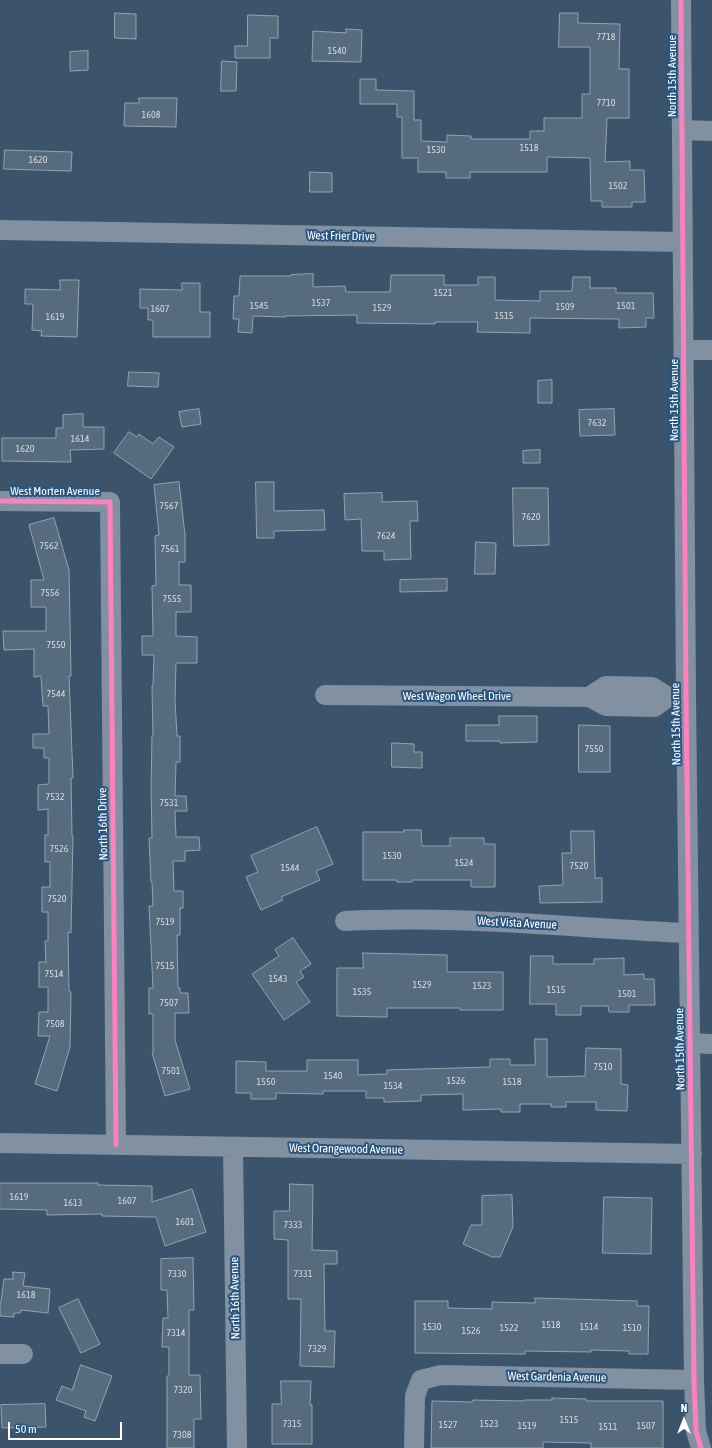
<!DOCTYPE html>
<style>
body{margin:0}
#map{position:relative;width:712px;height:1448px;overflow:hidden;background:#3c546b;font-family:"Asap Condensed",sans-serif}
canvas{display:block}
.north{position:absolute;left:664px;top:1400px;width:40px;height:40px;-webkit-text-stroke:3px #28557f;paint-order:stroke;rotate:0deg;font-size:11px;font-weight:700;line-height:16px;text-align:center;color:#fff}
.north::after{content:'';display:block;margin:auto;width:14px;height:18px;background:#fff;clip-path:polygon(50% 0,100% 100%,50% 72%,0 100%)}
.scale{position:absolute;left:8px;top:1422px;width:114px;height:18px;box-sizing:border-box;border:2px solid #fff;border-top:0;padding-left:5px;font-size:12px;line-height:14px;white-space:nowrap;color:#fff;-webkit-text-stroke:3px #28557f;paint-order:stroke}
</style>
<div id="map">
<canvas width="712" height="1448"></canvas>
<div class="north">N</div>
<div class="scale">50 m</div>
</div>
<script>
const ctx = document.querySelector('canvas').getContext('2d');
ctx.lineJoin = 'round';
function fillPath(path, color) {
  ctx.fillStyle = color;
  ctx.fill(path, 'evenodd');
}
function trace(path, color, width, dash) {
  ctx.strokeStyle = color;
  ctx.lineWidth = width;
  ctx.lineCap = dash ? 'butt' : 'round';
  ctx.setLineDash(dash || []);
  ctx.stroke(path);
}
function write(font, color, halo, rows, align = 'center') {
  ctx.font = font + ' "Asap Condensed",sans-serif';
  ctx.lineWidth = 4;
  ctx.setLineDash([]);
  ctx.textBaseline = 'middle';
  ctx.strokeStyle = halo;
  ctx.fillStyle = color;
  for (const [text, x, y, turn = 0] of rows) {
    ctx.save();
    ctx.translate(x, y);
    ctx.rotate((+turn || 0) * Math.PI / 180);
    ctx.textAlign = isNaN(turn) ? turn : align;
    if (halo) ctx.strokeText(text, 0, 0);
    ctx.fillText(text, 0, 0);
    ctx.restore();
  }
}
const building = new Path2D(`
 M115 13 136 14V39L115 38Z
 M560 13H578V23L620 24 619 69H629V118H607L605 162 630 161V170H644L645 202H632V207H602V201H591L590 158 547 157V172H470V178H446V172H418V158H402V117H397V104H360V79H376V90L414 91V120H421V141L447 142V135L471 136V139H530V131H544V118H582V94H590V47H559Z
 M248 15 278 16V38H270V58H235V46H247Z
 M346 29 362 30 361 62 312 61 313 31 346 33Z
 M88 51V70L70 71V52Z
 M222 61 237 62 236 91H221Z
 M139 98H177L176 127 124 126 125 103H139Z
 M5 150 72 152 71 171 4 169Z
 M310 172 332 173V192H310Z
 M313 274V287L345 286 346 292H390L391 275H444V285H478V277H495V300L540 301V291H572L573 277H590V288H616V293H653L654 318H646V327L619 328V319L530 318V333L477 332 478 322H435V324L357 323V315L285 316V317L253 316 252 333 238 332 239 319H233L234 296H239L240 276H291V275Z
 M60 280H79L77 337 41 336 42 331 32 330 33 304H25V289L60 290Z
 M182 283H200V312H210V337H153V320H148V308H140V289L182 290Z
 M129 372 159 373 158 387 128 386Z
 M552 380V403H538V381Z
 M199 409 201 424 182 427 179 412Z
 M614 409 615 435 580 436 579 410Z
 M83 414V427H104V449L70 450 71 462 2 461V438H56V428H63V415Z
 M129 432 137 437 139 434 153 444 159 437 174 447 151 479 114 453Z
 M540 450V463H523V451Z
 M179 482 185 535V562H179V585H191V612H176V636L197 637V663H176L175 700 177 736H180V762H176L175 796H186L187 811H175L176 837H199L200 850 185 851V861H173L174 891H183V908H180V935H177L178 988H180V993H188L189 1013H175V1040L190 1089 165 1096 152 1053H153V1014H149V988H153L149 906H153L152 882H151L149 838H152L151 787 152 736H153L152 686H153L154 655H142V636H153L152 586 156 585 155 536 159 535 154 485Z
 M256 482H274V511L324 510 325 530 274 531V538H257Z
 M513 488H548L549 545 514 546Z
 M382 493V502L417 501 418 521H410L411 559 384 560V551H362L361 519 345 520 344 494Z
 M54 518 69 570 71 676H69L73 778H71L72 836H73L71 933 68 932 69 991 71 992 70 1047 57 1091 35 1084 50 1036H38L39 1012H48V987H39V962H46L45 941H48V912H42V887H50V862H45V835H48V809L38 810V785L49 784V758H44V748H33V734H49L48 706H43L41 676 34 677V649L4 650 3 631H46V607H31V580H44L29 525Z
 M476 542 496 543 495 574H475Z
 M447 579V591L400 592V580Z
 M499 716H537V742L500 743V741H466V725H499Z
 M579 725 610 726V772H579Z
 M392 743 414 744V752H422V768L392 767Z
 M317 827 333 864 316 871 320 880 281 897 283 900 261 910 246 877 258 872 251 856Z
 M404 830H421L422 846H450V838H484V844H495V887H471V880H412V882H397V880H363V832H404Z
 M571 831H594L595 878H602V902L540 903 539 886 563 885 562 853H571Z
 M293 938 311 964 300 971 304 977 296 982 310 1002 284 1020 252 974 279 956 275 950Z
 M363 953 447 955V972H503V1010H460V1008H387V1017L337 1016V968H363Z
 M531 956H553V964H594V959L624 958V975L644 974V979H654L655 1005H629V1012H609L608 1006H581V1015H556V1004H530Z
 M535 1039H547V1077L585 1076 586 1048 621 1049V1084L628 1085 627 1111 596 1110V1102H566V1107H551V1104H520V1112H501V1109L463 1110V1094L421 1095V1101L384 1102V1098H366V1091H323V1094L276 1093V1099H251V1093H236V1061L266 1062V1071H307V1060H358V1075L387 1074V1070L490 1067V1059H510V1065H535Z
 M0 1183H98V1185L152 1186V1202L192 1189 206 1232 165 1246 156 1217 102 1216V1214L47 1215V1210L0 1209Z
 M290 1184 313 1185 312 1250 337 1251V1264H324L325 1331H335L334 1367 300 1366 301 1299H288V1240L274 1239V1211H289Z
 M512 1195 513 1227 500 1257H492L463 1244 471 1225H482V1196Z
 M604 1197 652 1198 651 1254 603 1253Z
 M193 1258 194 1310H189V1375H200L201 1419H194V1448H167V1376H169V1347H162L163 1318H168L167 1290H161V1259Z
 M13 1272 25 1273 23 1286 50 1289 48 1313 21 1310 20 1313H14V1317L0 1316V1302H1L4 1279H13Z
 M535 1298 637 1301V1306H649L648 1354H629V1351L591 1350V1352L525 1351V1354L415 1353V1301H448V1308L492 1309V1302L535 1303Z
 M78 1299 100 1344 81 1353 59 1308Z
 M81 1365 112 1376 95 1421 84 1417 86 1411 56 1400 62 1386 72 1390Z
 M281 1381H311L310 1405H312V1444H272V1404H281Z
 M552 1398 586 1399V1401H663V1448H591V1443L543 1442V1448H431L432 1401 472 1402 473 1400 524 1401V1400H552Z
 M45 1404 46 1427 2 1428 1 1405Z`);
fillPath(building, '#566b7d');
trace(building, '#94a3b0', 1);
trace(new Path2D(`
 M681 0 686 696 694 1380 696 1431 701 1448
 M682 130 712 131
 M0 230 682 242
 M684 350H712
 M0 501 110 502 116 1145
 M325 695 589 697 606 706 654 707 668 697
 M589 697 606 686 652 687 668 697H680
 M345 921C460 915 574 928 688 933
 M690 1043 712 1044
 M0 1143 692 1154
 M233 1147 237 1448
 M0 1354H23
 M414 1448 415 1396 421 1380 441 1375 694 1380`), '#8191a1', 20);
trace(new Path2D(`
 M681 0 686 696 694 1380 696 1431 701 1448
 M0 501 110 502 116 1145`), '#ff80c0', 5);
write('10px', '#d5dade', null, [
 ["7718",606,37],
 ["1540",337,51],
 ["7710",606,103],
 ["1608",151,115],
 ["1518",529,148],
 ["1530",436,150],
 ["1620",38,160],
 ["1502",618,186],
 ["1521",443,293],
 ["1537",321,303],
 ["1545",259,306],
 ["1501",626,306],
 ["1509",565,307],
 ["1529",382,308],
 ["1607",160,309],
 ["1515",504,316],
 ["1619",55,317],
 ["7632",597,423],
 ["1614",80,439],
 ["1620",25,449],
 ["7567",169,506],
 ["7620",531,517],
 ["7624",386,536],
 ["7562",49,546],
 ["7561",170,549],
 ["7556",50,593],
 ["7555",172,599],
 ["7550",56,645],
 ["7544",56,694],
 ["7550",594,749],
 ["7532",55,797],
 ["7531",169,803],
 ["7526",59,849],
 ["1530",392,856],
 ["1524",464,863],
 ["7520",579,866],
 ["1544",290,868],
 ["7520",57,899],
 ["7519",165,922],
 ["7515",165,966],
 ["7514",54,974],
 ["1543",278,979],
 ["1529",422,985],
 ["1523",482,986],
 ["1515",556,990],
 ["1535",362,992],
 ["1501",627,994],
 ["7507",169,1003],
 ["7508",55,1024],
 ["7510",603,1067],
 ["7501",171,1071],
 ["1540",333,1076],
 ["1526",456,1081],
 ["1550",266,1082],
 ["1518",512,1082],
 ["1534",393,1086],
 ["1619",19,1197],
 ["1607",127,1201],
 ["1613",73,1203],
 ["1601",185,1222],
 ["7333",293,1225],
 ["7330",177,1274],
 ["7331",303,1274],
 ["1618",26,1295],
 ["1518",551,1325],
 ["1530",432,1327],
 ["1514",589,1327],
 ["1522",509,1328],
 ["1510",632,1328],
 ["1526",471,1331],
 ["7314",176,1333],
 ["7329",317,1349],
 ["7320",183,1390],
 ["1515",569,1420],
 ["7315",292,1424],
 ["1523",489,1424],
 ["1527",448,1425],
 ["1519",527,1426],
 ["1507",646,1426],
 ["1511",608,1427],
 ["7308",182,1435]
]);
write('12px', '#fff', '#28557f', [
 ["North 15th Avenue",672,76,-90],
 ["West Frier Drive",341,236,1],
 ["North 15th Avenue",674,400,-90],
 ["West Morten Avenue",55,491],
 ["West Wagon Wheel Drive",457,696],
 ["North 15th Avenue",676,724,-91],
 ["North 16th Drive",103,824,-91],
 ["West Vista Avenue",517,923,3],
 ["North 15th Avenue",680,1049,-91],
 ["West Orangewood Avenue",346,1149,1],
 ["North 16th Avenue",235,1298,-91],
 ["West Gardenia Avenue",557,1377,1]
]);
</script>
